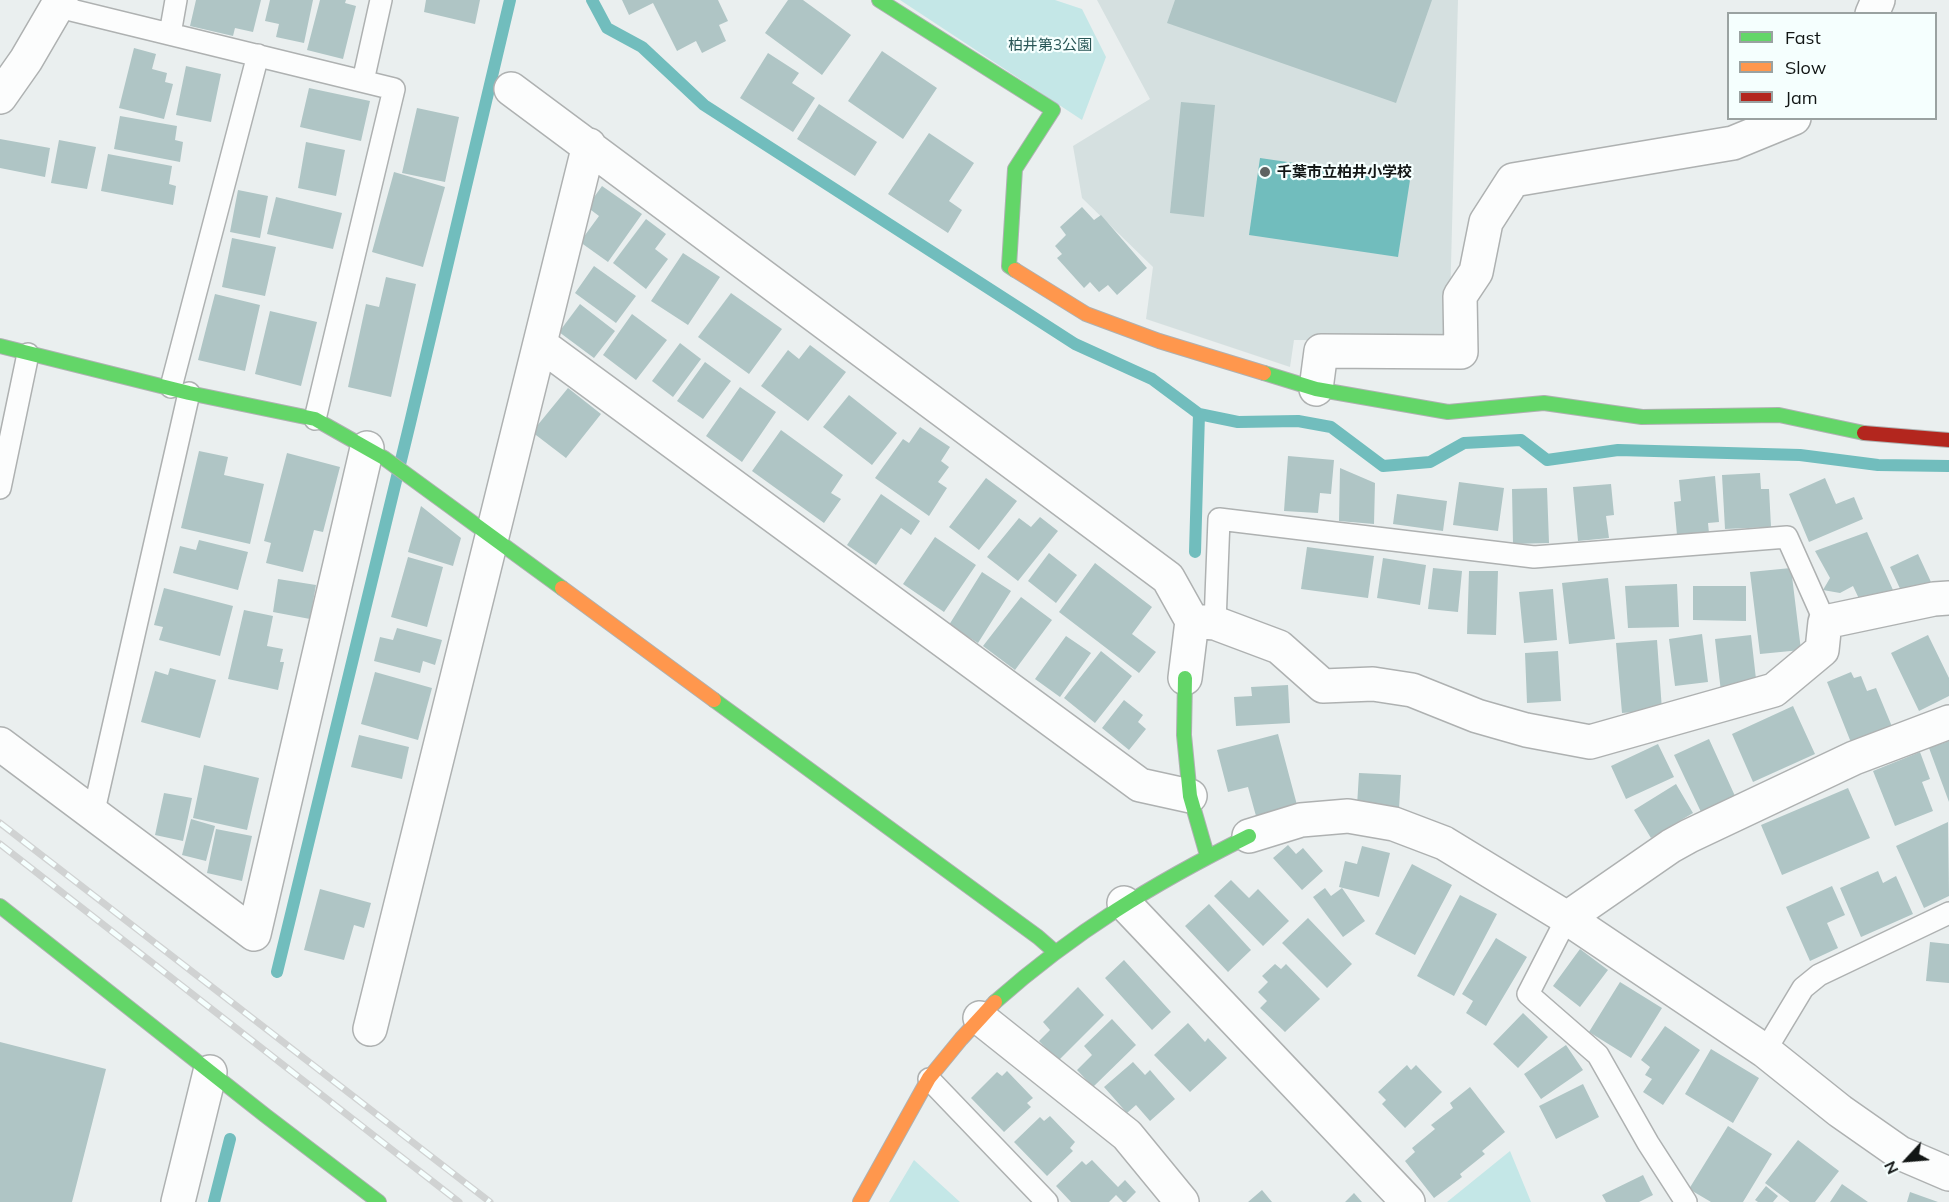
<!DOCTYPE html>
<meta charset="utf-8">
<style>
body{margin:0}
#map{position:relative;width:1949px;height:1202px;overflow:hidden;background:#eaefef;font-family:Mulish,sans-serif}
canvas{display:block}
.legend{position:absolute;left:1727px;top:12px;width:210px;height:108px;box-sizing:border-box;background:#f5fffe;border:2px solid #9aa2a1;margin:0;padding:8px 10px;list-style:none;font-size:18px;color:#121615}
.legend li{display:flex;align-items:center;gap:12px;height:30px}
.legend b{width:30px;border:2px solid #9aa2a1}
.north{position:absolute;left:1877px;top:1130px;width:60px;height:60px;-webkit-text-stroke:4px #f5fffe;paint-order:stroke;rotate:244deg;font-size:16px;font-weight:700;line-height:24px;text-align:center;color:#121615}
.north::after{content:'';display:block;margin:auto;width:21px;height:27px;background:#121615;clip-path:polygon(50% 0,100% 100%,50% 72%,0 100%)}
</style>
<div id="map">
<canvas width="1949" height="1202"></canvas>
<ul class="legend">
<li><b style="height:8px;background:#63d668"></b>Fast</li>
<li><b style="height:8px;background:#ff974d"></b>Slow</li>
<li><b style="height:8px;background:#b3261e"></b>Jam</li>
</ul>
<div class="north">N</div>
</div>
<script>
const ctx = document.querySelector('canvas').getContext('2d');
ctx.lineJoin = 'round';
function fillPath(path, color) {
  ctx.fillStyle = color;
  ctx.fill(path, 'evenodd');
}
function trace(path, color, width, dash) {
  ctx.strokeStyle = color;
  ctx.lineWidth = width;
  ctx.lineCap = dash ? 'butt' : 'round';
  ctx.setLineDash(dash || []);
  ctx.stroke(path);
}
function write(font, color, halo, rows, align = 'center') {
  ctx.font = font + ' Mulish,"Noto Sans JP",sans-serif';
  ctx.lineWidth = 4.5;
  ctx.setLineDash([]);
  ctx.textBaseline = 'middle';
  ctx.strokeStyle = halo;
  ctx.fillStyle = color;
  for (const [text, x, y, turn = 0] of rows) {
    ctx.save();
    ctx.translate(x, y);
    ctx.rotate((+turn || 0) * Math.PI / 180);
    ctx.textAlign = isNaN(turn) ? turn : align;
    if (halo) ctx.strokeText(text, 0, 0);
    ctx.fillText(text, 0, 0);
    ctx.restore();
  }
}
fillPath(new Path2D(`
 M1097 0H1458L1449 341 1294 340 1290 367 1146 319 1153 267 1082 198 1073 146 1150 99Z`), '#d5e0e0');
fillPath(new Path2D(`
 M900 0H1055L1082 9 1106 57 1082 120Z
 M1510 1151 1531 1202H1447Z
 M914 1160 960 1202H889Z`), '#c4e7e7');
fillPath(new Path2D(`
 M1260 158 1410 180 1398 257 1249 235Z`), '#71bdbd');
trace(new Path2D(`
 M592 0 607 28 642 47 704 105 1075 344 1152 379 1199 414 1238 422 1298 421 1331 427 1383 466 1430 462 1464 443 1521 440 1547 460 1618 450 1800 455 1878 465 1949 466
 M1195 552 1199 414
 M277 972 410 423 510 0
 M214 1202 230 1139`), '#71bdbd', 12);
fillPath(new Path2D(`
 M196 0H261L253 32 235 28 233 36 190 26Z
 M270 0H313L304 43 276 37 279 24 265 21Z
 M320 0H346L345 3 356 6 343 59 307 50Z
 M426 0H480L475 24 424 12Z
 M622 0H718L728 21 719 25 726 41 702 53 696 41 677 51 653 3 629 15Z
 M788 0H803L851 35 822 75 765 33Z
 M1175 0H1432L1396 103 1167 23Z
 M134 48 156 54 152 69 167 73 165 82 173 84 164 119 119 108Z
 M882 51 937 88 903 139 848 101Z
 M768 53 799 73 792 83 815 98 793 132 740 98Z
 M186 66 221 74 211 122 176 115Z
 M309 88 370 101 361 141 300 127Z
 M1181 102 1215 105 1204 217 1170 213Z
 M819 104 877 142 855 176 797 139Z
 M417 108 459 117 445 182 402 173Z
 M120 116 177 126 175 140 183 142 180 162 114 149Z
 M929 133 974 163 949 201 962 210 948 233 888 194Z
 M0 139 50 148 45 177 0 168Z
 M59 140 96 147 87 189 51 183Z
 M306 142 345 150 336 196 298 188Z
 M108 154 172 166 169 184 176 186 173 205 101 191Z
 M394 172 445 187 423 267 372 252Z
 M602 186 642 214 608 262 580 242 599 216 587 207Z
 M238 190 268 196 260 238 230 232Z
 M276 197 342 213 333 249 267 234Z
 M1082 207 1094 220 1101 215 1147 268 1117 295 1108 285 1099 292 1090 282 1084 288 1057 258 1062 254 1055 246 1066 235 1060 227Z
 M646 219 666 234 655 249 668 259 646 289 613 263Z
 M232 238 276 247 265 296 222 287Z
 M683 253 720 277 688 325 651 301Z
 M594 266 636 296 616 323 575 293Z
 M386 277 416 284 391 397 348 387 366 304 379 307Z
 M731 293 782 329 749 374 698 337Z
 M215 294 260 305 245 371 198 360Z
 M580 304 615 331 594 358 559 332Z
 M270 311 317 322 301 386 255 374Z
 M632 314 667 340 636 380 603 355Z
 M680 343 701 359 673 397 652 381Z
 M810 345 846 372 808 421 761 386 788 350 799 359Z
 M705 362 731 381 703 419 677 401Z
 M740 387 776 412 742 462 706 436Z
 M568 388 601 414 566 458 532 432Z
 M849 395 897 433 872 465 823 427Z
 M920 427 950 447 941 461 949 467 938 482 947 488 929 516 875 478 903 439 909 443Z
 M781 430 843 475 831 493 841 499 824 523 752 471Z
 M199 451 228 457 224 475 264 484 250 544 181 528Z
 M287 453 340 467 323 532 314 530 303 572 266 563 271 543 264 541Z
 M1288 456 1334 460 1331 494 1320 493 1318 513 1284 511Z
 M1340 468 1375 483 1374 524 1339 521Z
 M1760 473 1761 489H1769L1771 527 1725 529 1722 475Z
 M1715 476 1719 522 1708 523 1709 533 1677 535 1674 502 1681 501 1679 480Z
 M986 478 1017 501 979 550 949 527Z
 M1825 478 1836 504 1854 497 1863 519 1809 542 1789 494Z
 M1459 482 1504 488 1498 531 1453 525Z
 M1611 484 1614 515 1606 516 1609 538 1578 541 1573 487Z
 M1547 488 1549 543 1513 544 1512 489Z
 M881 494 920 521 911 535 901 528 876 565 847 545Z
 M1397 494 1447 501 1443 531 1393 524Z
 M421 506 461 538 453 566 408 552Z
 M1040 517 1058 531 1018 581 987 557 1019 518 1031 527Z
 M1867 532 1893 590 1862 605 1853 586 1840 593 1823 590 1830 578 1815 551Z
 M935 537 976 565 944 612 903 584Z
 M199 540 248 552 238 590 173 573 180 546 196 550Z
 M1307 547 1374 556 1368 598 1301 589Z
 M1049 553 1077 575 1056 603 1028 581Z
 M1918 554 1931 582 1903 595 1890 567Z
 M408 557 443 567 427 627 391 617Z
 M1383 558 1426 565 1420 605 1377 598Z
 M1095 563 1152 607 1132 634 1156 652 1139 673 1059 612Z
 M1433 568 1462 571 1458 612 1428 609Z
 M1791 568 1801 650 1760 654 1750 572Z
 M1469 571H1498L1496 635 1467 634Z
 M982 572 1011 591 978 643 949 625Z
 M1608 578 1615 639 1569 644 1562 583Z
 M278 579 316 585 310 619 273 612Z
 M1677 584 1679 627 1628 628 1625 586Z
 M1693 586H1746V621L1693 620Z
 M164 588 233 606 220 656 159 640 163 627 154 625Z
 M1553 589 1557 640 1524 643 1519 592Z
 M1021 597 1052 620 1015 670 983 646Z
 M244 610 273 616 267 646 283 649 280 662H284L278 690 228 679Z
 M397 628 442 640 435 665 423 661 420 673 374 661 380 637 393 640Z
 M1702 634 1708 682 1675 686 1669 639Z
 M1751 635 1757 688 1721 692 1715 639Z
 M1928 635 1949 678V696L1919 711 1891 653Z
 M1066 636 1091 653 1060 697 1035 679Z
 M1657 640 1662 710 1622 713 1616 643Z
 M1101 651 1132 676 1095 723 1064 698Z
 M1558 651 1561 701 1527 703 1525 653Z
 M170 668 216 680 200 738 141 722 155 671 168 675Z
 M375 672 432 688 418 740 361 724Z
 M1851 672 1854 678 1861 676 1867 691 1876 688 1893 729 1852 745 1827 682Z
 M1288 685 1290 723 1236 726 1234 697 1252 696 1251 687Z
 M1124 700 1143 715 1138 722 1146 729 1129 750 1102 728Z
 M1793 706 1815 754 1753 782 1732 734Z
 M1278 734 1297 805 1256 816 1248 787 1228 792 1217 750Z
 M359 735 409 747 402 779 351 767Z
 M1709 739 1735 796 1701 812 1674 755Z
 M1949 741V802L1929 748Z
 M1658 744 1674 777 1626 799 1611 766Z
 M1920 752 1930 779 1922 782 1933 811 1895 826 1873 771Z
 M204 765 259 778 247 830 193 818Z
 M1359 773 1401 775 1399 809 1357 806Z
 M1676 784 1693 813 1651 838 1634 810Z
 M1848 788 1870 838 1782 875 1761 825Z
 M164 793 192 798 183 841 155 835Z
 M191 819 215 826 206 861 182 855Z
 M1948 822 1949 896 1924 908 1896 846Z
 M216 829 252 836 242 881 207 873Z
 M1288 845 1296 854 1303 848 1323 871 1302 890 1273 858Z
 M1362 846 1390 853 1379 897 1339 887 1345 861 1357 864Z
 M1412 864 1452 885 1415 955 1375 934Z
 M1878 871 1883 883 1896 876 1913 914 1861 937 1840 888Z
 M1231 880 1249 898 1258 889 1289 921 1263 946 1214 896Z
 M1832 886 1845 915 1827 923 1838 948 1810 961 1786 907Z
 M1325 888 1331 896 1342 888 1365 921 1343 937 1313 897Z
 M320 889 371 903 364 928 354 925 344 960 304 950Z
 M1460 895 1497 914 1454 996 1417 976Z
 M1209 904 1251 950 1228 972 1185 926Z
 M1308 918 1352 964 1327 988 1282 943Z
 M1496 938 1527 957 1486 1026 1466 1013 1473 1001 1462 994Z
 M1930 942 1949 944V983L1926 981Z
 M1580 949 1608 970 1580 1007 1553 986Z
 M1124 960 1171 1012 1152 1030 1105 978Z
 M1275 964 1281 969 1286 964 1320 999 1285 1032 1260 1008 1267 1001 1258 992 1268 982 1262 976Z
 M1620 982 1662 1008 1631 1058 1589 1032Z
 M1078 987 1104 1015 1058 1061 1039 1041 1050 1030 1043 1022Z
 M1523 1013 1548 1037 1518 1068 1493 1044Z
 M1112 1019 1136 1045 1093 1087 1077 1070 1092 1055 1084 1046Z
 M1188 1023 1205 1042 1208 1038 1227 1058 1190 1092 1154 1055Z
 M1665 1026 1700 1050 1663 1105 1643 1092 1652 1079 1645 1075 1650 1067 1641 1060Z
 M0 1042 106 1069 72 1202H0Z
 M1566 1045 1583 1070 1541 1099 1524 1074Z
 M1711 1049 1759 1078 1733 1123 1685 1094Z
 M1133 1062 1145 1075 1150 1070 1175 1099 1150 1121 1136 1105 1127 1113 1104 1087Z
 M1407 1065 1411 1070 1416 1065 1442 1092 1405 1128 1382 1104 1386 1100 1378 1092Z
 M1007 1071 1033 1098 1027 1103 1031 1107 1004 1132 971 1098 997 1072 1002 1076Z
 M1583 1084 1599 1117 1556 1139 1539 1106Z
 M1470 1087 1505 1132 1482 1151 1485 1154 1460 1174 1462 1177 1434 1198 1405 1161 1415 1152 1412 1148 1435 1129 1431 1125 1453 1108 1450 1103Z
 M1050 1116 1075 1142 1070 1148 1073 1151 1047 1176 1014 1142 1040 1117 1044 1121Z
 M1728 1126 1772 1154 1743 1202H1711L1689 1189Z
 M1798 1140 1839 1171 1815 1202H1790L1765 1183Z
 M1092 1160 1118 1187 1125 1180 1136 1192 1126 1202H1123L1116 1195 1109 1202H1071L1056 1186 1082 1161 1086 1165Z
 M1643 1175 1653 1195 1639 1202H1606L1602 1195Z
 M1842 1184 1868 1202H1830Z
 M1766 1186 1778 1196 1773 1202H1758L1755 1200Z
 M1262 1190 1272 1202H1248Z
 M1910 1192 1938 1202H1907Z
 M1354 1193 1362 1202H1345Z`), '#afc5c5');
const lane = new Path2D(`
 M59 7 394 89 315 419
 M170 34 176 0
 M363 81 381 0
 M171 387 258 55
 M0 488 28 354
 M1215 623 1219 519 1534 557 1787 537 1825 622
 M93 815 189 393
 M1567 918 1528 994 1598 1055 1648 1143 1686 1202
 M1765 1051 1803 988 1819 975 1949 913
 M929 1079 1047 1202`);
const street = new Path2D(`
 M1872 14 1878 0
 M511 89 1168 578 1192 621 1185 678
 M0 97 26 60 61 0
 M540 344 1140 785 1190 796
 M1316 389 1321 351 1461 352 1460 296 1476 272 1486 222 1513 180 1733 143 1794 118
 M1192 621 1215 623 1279 647 1323 686 1373 684 1412 690 1477 716 1526 730 1590 742 1774 690 1822 650 1825 622 1934 599 1949 598
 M0 744 254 934 367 448
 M1249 836 1301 820 1348 816 1394 824 1444 843 1567 918 1765 1051 1840 1111 1900 1153 1949 1174
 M1124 903 1408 1202
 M1567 918 1671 846 1689 836 1854 758 1949 722
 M980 1018 1127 1135 1182 1202
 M370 1029 589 145
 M178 1202 210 1072`);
const fast = new Path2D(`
 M879 0 1053 110 1015 169 1009 266 1015 270
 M0 346 189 393 315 419 384 458 562 588
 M1264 373 1316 389 1448 412 1544 403 1642 417 1779 415 1864 433
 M1185 678 1184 735 1190 796 1207 855
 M714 700 1038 937 1054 951
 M0 906 266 1116 379 1202
 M995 1002C1074 932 1154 883 1249 836`);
const slow = new Path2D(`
 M1015 270 1086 314 1159 341 1264 373
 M562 588 714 700
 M860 1202 929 1078 961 1039 995 1002`);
const jam = new Path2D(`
 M1864 433 1949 440`);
trace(lane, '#aeb1b1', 24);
trace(street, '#aeb1b1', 36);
trace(fast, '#aeb1b1', 16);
trace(slow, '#aeb1b1', 16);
trace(jam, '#aeb1b1', 16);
trace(lane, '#fcfdfd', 21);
trace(street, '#fcfdfd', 33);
trace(fast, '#63d668', 14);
trace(slow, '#ff974d', 14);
trace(jam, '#b3261e', 14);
const rail = new Path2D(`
 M0 823 490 1202
 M0 844 459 1202`);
trace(rail, '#d0d2d2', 7);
trace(rail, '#f5fffe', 4.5, [14]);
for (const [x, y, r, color] of [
 [1265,172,6,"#5e6261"]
]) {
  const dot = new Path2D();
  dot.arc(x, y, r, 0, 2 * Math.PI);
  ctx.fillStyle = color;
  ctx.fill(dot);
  trace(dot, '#f5fffe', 2);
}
write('15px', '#285656', '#f5fffe', [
 ["柏井第3公園",1050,45]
]);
write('bold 15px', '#121615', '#f5fffe', [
 ["千葉市立柏井小学校",1277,172]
], 'left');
</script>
